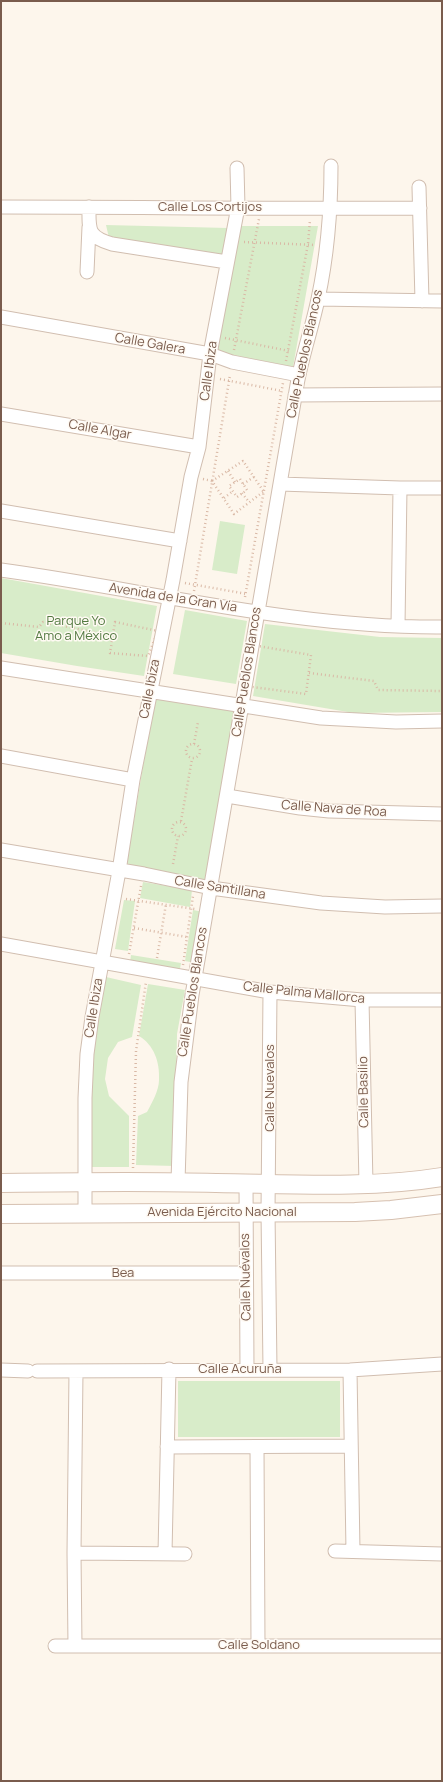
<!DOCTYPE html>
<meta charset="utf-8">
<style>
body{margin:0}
#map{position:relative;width:443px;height:1782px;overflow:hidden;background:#fdf6ec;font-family:Manrope,sans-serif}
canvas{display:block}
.frame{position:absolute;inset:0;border:2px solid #7a5c4d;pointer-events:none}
</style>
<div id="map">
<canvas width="443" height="1782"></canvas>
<div class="frame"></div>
</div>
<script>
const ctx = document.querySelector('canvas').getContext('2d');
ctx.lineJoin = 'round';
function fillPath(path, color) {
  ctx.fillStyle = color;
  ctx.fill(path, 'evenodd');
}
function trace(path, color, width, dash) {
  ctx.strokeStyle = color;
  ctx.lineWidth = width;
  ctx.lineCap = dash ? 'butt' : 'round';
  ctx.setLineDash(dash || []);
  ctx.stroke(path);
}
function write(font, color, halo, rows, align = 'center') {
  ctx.font = font + ' Manrope,sans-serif';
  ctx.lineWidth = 3;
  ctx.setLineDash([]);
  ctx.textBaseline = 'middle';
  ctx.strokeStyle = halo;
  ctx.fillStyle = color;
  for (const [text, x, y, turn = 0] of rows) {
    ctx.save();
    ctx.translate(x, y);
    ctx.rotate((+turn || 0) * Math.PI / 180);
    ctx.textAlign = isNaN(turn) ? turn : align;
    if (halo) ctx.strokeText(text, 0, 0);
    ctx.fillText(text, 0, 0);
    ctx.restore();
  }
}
fillPath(new Path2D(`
 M106 225 228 228 223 257 109 238Z
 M237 226H318L293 367 213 351Z
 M220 521 245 525 237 574 212 570Z
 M1 578 157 606 144 676 77 666 1 653Z
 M185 610 247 621 236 684 173 674Z
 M265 624 380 637 442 638V712L354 713 253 696Z
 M155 694 235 707 206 881 126 868Z
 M143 882 192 890 190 907 140 898Z
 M124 900 135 901 128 951 115 949Z
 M193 910 209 913 200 964 185 961Z
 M131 955 181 963 178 980 129 971Z
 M106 977 141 985 132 1037 118 1042 108 1058 105 1079 109 1096 129 1116V1167H90L91 1064Z
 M148 984 185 990 177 1034 175 1166 136 1165 138 1116 147 1112C152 1103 159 1090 159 1080 160 1062 154 1045 139 1036Z
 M178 1381H340V1437H178Z`), '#d8ecc9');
const street = new Path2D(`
 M419 187 422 301
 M1 207C141 207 280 209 420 208
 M89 207C89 229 87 237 112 244L227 262
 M87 272 89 227
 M318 299 442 301
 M1 317 210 354 232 362 299 375
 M295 395 442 394
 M1 414 199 447
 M280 484 400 488H442
 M1 511 180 541
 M1 570C148 590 293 628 442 627
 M398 626 400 488
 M1 668 321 718 396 722 442 721
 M1 756 133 780
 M227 796 300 808 329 811 442 814
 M1 850 144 874 211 888 321 903 385 907 442 906
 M1 944 270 992 362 1000H442
 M270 992 268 1212 270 1369
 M362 1000 366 1184
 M178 1182 181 1082 192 995 297 385C302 356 312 328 318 299 327 257 331 209 331 166
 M246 1183 247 1370
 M85 1212V1098L87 1054 92 1017 119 871 133 780 173 580 191 477 199 447 210 354 238 207 237 168
 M1 1273H246
 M1 1370 28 1371
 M350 1370 353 1551
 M37 1371 350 1370 442 1364
 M167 1447 351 1446
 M257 1447 258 1645
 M335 1551 442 1554
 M74 1553 185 1554
 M165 1553 169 1369
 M55 1646H442
 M75 1646 74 1553 76 1371`);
const secondary = new Path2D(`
 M1 1183C73 1182 144 1181 216 1183 291 1184 368 1189 442 1177
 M1 1214 355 1212 391 1210 442 1204`);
trace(street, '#d1beb0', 15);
trace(secondary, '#d6c0b0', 20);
trace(new Path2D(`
 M244 242 315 245
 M225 338 289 351
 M234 350 259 219
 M286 361 308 244 310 220
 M220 379 282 391
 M228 471 235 482
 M203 479 212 481
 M240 479 247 490 237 497 229 486Z
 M243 484 254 477
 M263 492 234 514 212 481 243 461 264 492
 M242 493 249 502
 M224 498 233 491
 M185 583 247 594
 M194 591 230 375
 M245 597 283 383
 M115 622 158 631 148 656 110 653Z
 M1 623 39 627 43 622 113 636
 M252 645 311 655 306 694 245 686Z
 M309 673 374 681 378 690 442 691
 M186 751a7 7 0 1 1 14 0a7 7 0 1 1-14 0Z
 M194 744 198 722
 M181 821 192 759
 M172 829a7 7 0 1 1 14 0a7 7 0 1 1-14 0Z
 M173 864 178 836
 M126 899 195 909
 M134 928 187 937
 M129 954 141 886
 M157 958 166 904
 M183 965 193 896
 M133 1168 136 1051 146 982`), '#d9b8a5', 2.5, [1, 3]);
trace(street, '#fff', 13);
trace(secondary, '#fff', 18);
write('13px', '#7a5c4d', '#fffaf3', [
 ["Calle Los Cortijos",210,207],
 ["Calle Galera",150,344,10],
 ["Calle Pueblos Blancos",305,354,-78],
 ["Calle Ibiza",209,371,-82],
 ["Calle Algar",100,430,10],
 ["Avenida de la Gran Vía",173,598,9],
 ["Calle Pueblos Blancos",247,672,-81],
 ["Calle Ibiza",150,689,-79],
 ["Calle Nava de Roa",334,809,4],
 ["Calle Santillana",220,888,9],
 ["Calle Pueblos Blancos",193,992,-81],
 ["Calle Palma Mallorca",304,993,6],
 ["Calle Ibiza",94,1008,-81],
 ["Calle Nuevalos",270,1088,-90],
 ["Calle Basilio",364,1092,-91],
 ["Avenida Ejército Nacional",222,1212],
 ["Bea",123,1273],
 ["Calle Nuévalos",246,1277,-91],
 ["Calle Acuruña",240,1369],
 ["Calle Soldano",259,1645]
]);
write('13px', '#537a41', '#fffaf3', [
 ["Parque Yo",76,621],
 ["Amo a México",76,636]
]);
</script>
